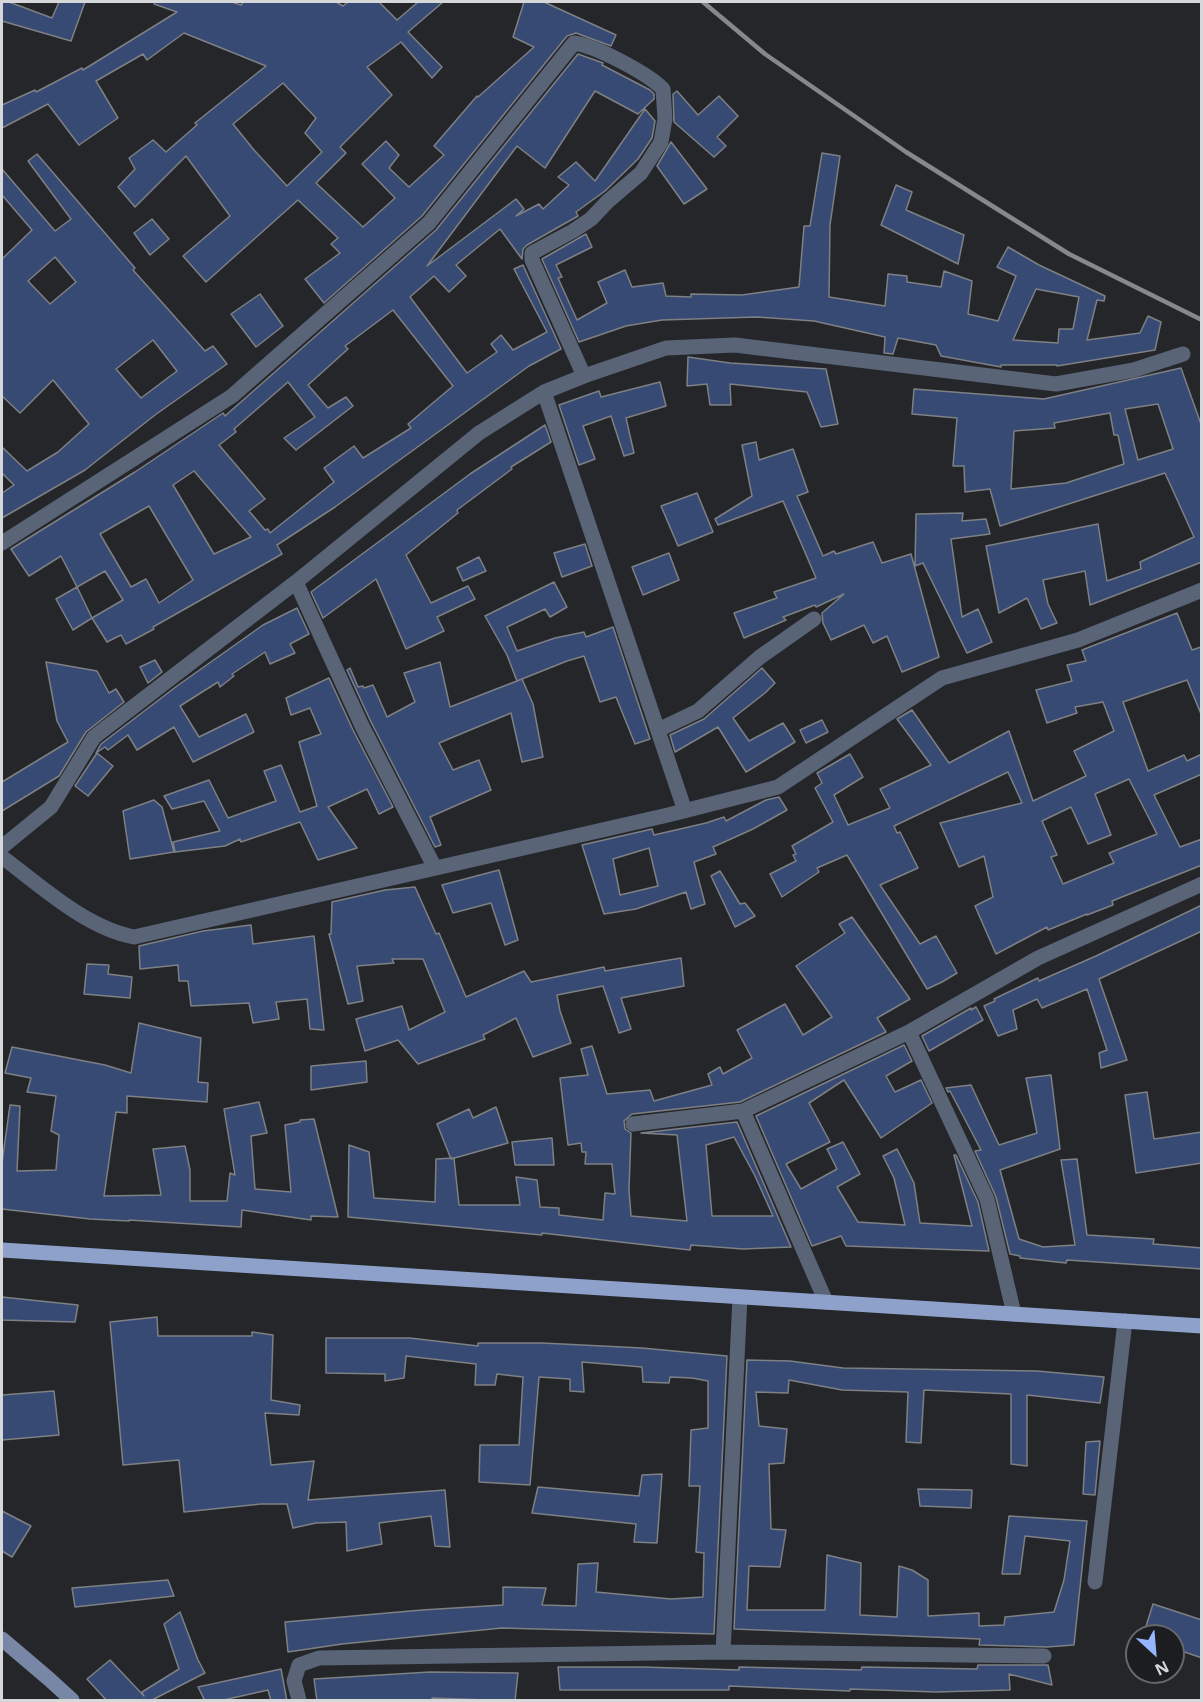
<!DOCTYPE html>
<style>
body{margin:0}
#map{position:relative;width:1203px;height:1702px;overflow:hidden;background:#24262a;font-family:"Open Sans",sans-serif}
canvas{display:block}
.frame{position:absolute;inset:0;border:3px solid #d6d7d9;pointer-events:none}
.north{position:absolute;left:1125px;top:1624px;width:60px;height:60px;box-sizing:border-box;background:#1b1d20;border:2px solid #66676a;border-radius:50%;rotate:154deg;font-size:16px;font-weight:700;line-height:24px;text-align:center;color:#d6d7d9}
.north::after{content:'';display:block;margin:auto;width:21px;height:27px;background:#95b6fd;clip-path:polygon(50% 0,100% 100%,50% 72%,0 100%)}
</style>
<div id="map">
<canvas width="1203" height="1702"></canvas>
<div class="frame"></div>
<div class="north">N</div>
</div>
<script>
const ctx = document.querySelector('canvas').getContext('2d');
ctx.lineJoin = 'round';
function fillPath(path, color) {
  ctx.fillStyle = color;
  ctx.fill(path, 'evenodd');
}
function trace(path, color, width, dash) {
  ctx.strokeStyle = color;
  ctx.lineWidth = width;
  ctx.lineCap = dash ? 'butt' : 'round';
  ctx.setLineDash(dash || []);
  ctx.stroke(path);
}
const building = new Path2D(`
 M2 2H9L52 18 59 2H85L71 41 2 21Z
 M155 2H232L241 5 243 2H336L343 6 348 2H379L397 20 418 2H443L408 32 442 67 432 78 401 42 367 67 392 95 340 147 346 153 316 183 363 227 395 198 362 164 386 141 399 155 389 168 409 187 444 155 434 146 477 96 478 97 534 47 513 37 524 2H544L616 35 611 46 576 33 567 36 422 216 324 303 305 279 340 253 331 244 338 238 298 200 206 282 183 256 230 216 186 156 135 207 118 187 135 169 129 158 153 140 166 152 197 125 195 123 266 66 184 33 147 60 143 54 96 81 118 118 79 145 48 104 2 128V105L35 90 36 92 82 68 83 70 177 12 154 4ZM283 83 316 118 305 133 322 152 287 186 254 150 233 124Z
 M578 54 603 63 602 65 650 90 654 94V99L638 114 595 91 545 168 517 146 427 266 516 199 524 209 516 216 539 204 543 209 569 185 558 177 576 162 595 181 645 109 655 121 652 138 638 159 605 191 576 212 578 216 527 245 523 249 522 259 500 229 456 265 466 276 449 292 434 276 410 297 467 373 497 352 491 344 501 335 513 350 547 332 514 269 523 265 561 349 529 366 335 507 277 545 282 554 153 627 154 629 126 644 121 635 107 642 92 618 73 630 56 599 77 587 61 556 29 576 11 549 135 472 223 413 225 416 436 230ZM393 310 453 386 408 424 411 428 363 458 354 446 324 468 334 482 270 533 268 529 265 530 249 511 265 499 219 445 236 432 234 429 288 382 315 417 284 438 296 450 353 406 346 397 328 408 308 385 348 349 345 346ZM194 471 206 485 251 537 214 554 173 485ZM149 506 193 580 159 603 146 579 131 587 100 534ZM105 571 123 600 92 618 77 587Z
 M677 91 698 115 719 96 738 116 717 137 726 146 714 157 674 122 673 94Z
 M671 142 707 189 684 204 657 166Z
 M822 153 840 156 830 225 829 297 885 306 888 274 907 276V282L941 287 944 271 972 281 968 314 998 321 1016 276 997 267 1008 247 1039 265 1105 296 1104 301 1097 300 1087 340 1140 333 1148 316 1161 322 1155 350 1057 366V365H1001V367L941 356 936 345 898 338 893 354 884 353 885 337 814 321 757 317 662 320 626 326 579 342 542 259 586 234 592 247 556 265 562 277 558 278 577 320 607 303 598 282 625 270 632 287 663 283 666 296 691 297V294L742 295 799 287 804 226H810ZM1036 289 1079 297 1073 329H1059L1058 343 1013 340Z
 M37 154 135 268 133 270 167 308 205 351 213 346 227 364 155 415 85 470 2 518V493L14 485 2 473V447L27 471 58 452 89 424 53 380 20 413 2 396V259L32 230 2 195V169L55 231 71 219 28 161ZM55 257 76 282 50 304 28 281ZM153 340 177 371 141 398 116 369Z
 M896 185 912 192 906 210 964 235 958 264 881 225Z
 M152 219 169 239 150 255 134 233Z
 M260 294 283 326 256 347 231 314Z
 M688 357 730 363 826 369 838 424 821 427 807 392 730 384 731 405H710L707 384 687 386Z
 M1181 368 1202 427V562L1090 605 1085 571 1043 580 1048 604 1057 623 1041 629 1027 598 999 613 986 546 1098 524 1107 581 1141 569 1140 562 1194 537 1165 473 1000 526 990 489 965 492 964 466H953L957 418 912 414 914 389 1044 399ZM1158 404 1173 449 1138 460 1125 409ZM1110 413 1114 435H1118L1124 464 1066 483 1011 489 1014 431 1055 428 1054 423Z
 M660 382 666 406 626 418 634 453 624 456 611 416 583 426 595 459 579 465 559 405 599 391 601 397Z
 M545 425 551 442 511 467 512 469 457 510 458 513 406 555 431 603 468 586 475 599 437 617 444 631 406 649 376 579 323 618 311 592 470 474Z
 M756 442 759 460 793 449 808 492 797 496 823 556 834 551 836 554 873 542 882 563 911 554 939 657 902 672 887 636 873 643 864 625 831 640 823 623 822 613 844 594 816 607 815 605 783 617 786 620 744 638 734 613 777 598 774 592 816 578 783 501 718 525 715 519 752 496 742 445Z
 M697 493 713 532 678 546 661 506Z
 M963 513 962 521 986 519 990 534 951 539 962 617 978 609 992 642 967 653 923 563 915 566 916 514Z
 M585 544 592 566 562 577 554 553Z
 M669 553 679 580 643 595 632 567Z
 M479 557 486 571 463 581 457 568Z
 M554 582 567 607 550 617 545 609 507 627 517 651 555 638 584 632 586 637 613 627 650 739 635 744 616 697 600 702 584 656 567 661 517 681 507 655 485 616Z
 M297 608 309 634 290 644 295 653 270 664 265 652 232 674 234 676 220 687 218 682 180 706 199 737 246 714 254 732 193 762 174 727 137 750 128 735 108 750 105 747 96 753 101 744 177 686 263 625Z
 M1177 613 1192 650 1201 647V714L1187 680 1123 702 1148 771 1184 755 1187 761 1202 754V774L1154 795 1180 847 1202 839V865L1112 901 1113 905 1087 915V914L1048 930 1047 927 996 954 975 906 993 897 984 856 959 867 940 823 1022 803 1008 772 894 826 897 833 900 832 918 868 880 885 920 944 936 936 957 973 942 982 927 989 847 855 817 868 819 872 782 897 770 874 796 861 793 855 796 854 792 846 833 822 815 788 822 783 817 773 850 754 863 777 834 795 848 825 890 808 880 789 931 765 897 719 912 710 949 763 1009 731 1033 801 1086 776 1074 751 1114 731 1103 702 1075 707 1077 713 1047 723 1036 690 1072 681 1067 665 1086 661 1082 650ZM1129 779 1157 834 1109 853 1114 863 1063 884 1051 857 1057 855 1042 821 1071 807 1088 844 1111 835 1095 794Z
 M155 660 162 672 148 683 140 667Z
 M46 662 97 671 109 693 116 689 124 702 86 732 59 776 2 811V782L68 742 57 721Z
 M440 662 450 707 522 679 533 704 543 757 522 762 511 713 439 743 453 770 479 760 491 790 430 817 441 845 435 847 371 722 347 670 350 668 358 687 363 686 364 688 373 685 387 717 415 702 404 673Z
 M762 668 775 683 765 693 733 718 749 741 783 723 795 742 746 772 718 727 675 752 670 735 704 719Z
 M329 678 353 730 393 807 379 814 367 789 328 807 357 848 318 860 300 822 241 842 240 839 225 846 175 852 173 842 220 831 204 801 172 809 164 796 209 780 228 818 276 801 264 771 281 765 300 812 317 806 299 742 321 734 310 708 291 715 286 698Z
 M822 720 828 732 806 743 800 730Z
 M97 753 113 766 88 796 75 786Z
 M779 797 787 810 753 829 713 847 716 854 694 862 705 904 691 909 686 892 636 909 604 914 582 845 652 829 654 835 706 823 724 817 726 821 766 800ZM649 848 658 886 620 895 613 859Z
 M154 800 162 807 174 852 130 859 123 811Z
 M499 870 518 940 505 945 491 903 453 913 442 885Z
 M720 871 740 904 745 903 755 916 735 927 711 876Z
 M415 887 436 934 439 933 466 997 524 971 531 982 604 967 605 971 681 958 684 986 621 998 631 1029 619 1033 603 986 557 995 560 1011 571 1043 533 1057 516 1018 483 1035 485 1039 418 1064 398 1040 365 1051 356 1019 402 1006 409 1030 445 1012 423 959H392L394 963 357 966 363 1001 348 1004 329 934H331L332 902 385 890Z
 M1202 905V931L1099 979 1127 1060 1101 1068 1099 1053 1107 1050 1087 989 1042 1008 1037 999 1013 1010 1017 1029 998 1036 984 1006 995 1001 994 999 1038 978 1039 981 1096 956Z
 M852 917 910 999 877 1018 886 1032 740 1102 632 1114 624 1121 625 1129 631 1133 629 1190 631 1216 687 1221 677 1135 641 1133 737 1122 791 1247 743 1249 691 1245 690 1250 542 1233V1235L348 1217 349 1145 369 1152 374 1198 435 1202 436 1159 454 1158 459 1205H520L516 1177 537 1180 540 1207 559 1208V1215L603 1220 605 1193 615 1194 612 1164H585L586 1152H582L581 1143 568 1145 560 1078 588 1075 581 1049 592 1046 607 1094 650 1090 654 1101 712 1085 708 1074 720 1067 723 1074 752 1058 737 1030 785 1004 803 1035 832 1017 796 966 845 933 839 924ZM734 1137 755 1176 773 1216H712L706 1145Z
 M251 925 253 944 314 936 324 1030 310 1029 307 999 276 1002 279 1019 253 1023 249 1003 191 1006 188 981H179L178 965 140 969 139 946 203 931Z
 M87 964 109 965 108 974 132 977 130 998 84 994Z
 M976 1007 983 1020 929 1051 922 1036 971 1008V1010Z
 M139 1023 201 1038 198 1082 208 1083 207 1102 127 1096V1113L116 1112 104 1196 161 1195 153 1149 185 1146 190 1170V1201H227L230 1173 235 1175 224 1109 259 1102 267 1133 251 1136 255 1189 291 1192 285 1125 300 1122V1120L314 1119 338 1217 311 1216V1220L242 1210 241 1227 129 1220V1221L90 1219 2 1209V1163L10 1105 20 1106 17 1171 56 1170 59 1135 51 1131 56 1096 27 1092 31 1078 5 1073 12 1047 105 1065 131 1073Z
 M904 1045 912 1061 886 1076 895 1092 921 1080 932 1103 881 1138 844 1080 809 1103 830 1142 786 1164 801 1189 837 1169 827 1149 843 1142 860 1174 837 1187 858 1222 905 1225 894 1178 883 1156 897 1149 914 1183 920 1223 972 1226 954 1155H956L978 1202 989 1251 846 1246 841 1236 812 1246 756 1116Z
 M366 1061 367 1082 311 1090V1066Z
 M1051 1075 1060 1149 1000 1170 1019 1239 1043 1247 1075 1245 1061 1160 1077 1159 1087 1235 1154 1239 1153 1244 1202 1248V1269L1067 1260 1066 1263 1020 1258V1256L1010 1254 996 1197 975 1151 981 1150 950 1091 948 1092 946 1088 971 1085 999 1145 1037 1133 1026 1078Z
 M1147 1092 1154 1139 1202 1132V1163L1136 1173 1125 1095Z
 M496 1107 508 1143 451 1159 437 1124 469 1109 473 1118Z
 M552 1138 554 1165H515L512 1142Z
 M2 1297 78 1305 75 1322 2 1320Z
 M157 1317 158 1336H252V1332L273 1335 271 1400 300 1405 299 1415 265 1413 271 1465 314 1461 308 1500 445 1490 450 1547 435 1546 431 1516 379 1523 382 1544 347 1551 346 1522 316 1523 293 1528 287 1504H261L184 1512 179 1460 123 1465 110 1322Z
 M326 1338H410L478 1346V1343H542L642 1348 727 1356 714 1634 502 1628 342 1644 288 1652 285 1622 422 1610 503 1605V1587L546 1588 542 1605 576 1606 578 1564 598 1563 596 1592 671 1599 703 1597 704 1553 696 1552 700 1486H689L691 1430 708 1428V1381L692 1378 670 1377 669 1383 643 1382 642 1367 582 1362 584 1392 570 1391V1379L539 1377 530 1485 479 1482 480 1445H519L523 1377 497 1374 495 1385H475L476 1364 406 1356 404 1378 385 1381V1374L326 1373Z
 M747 1360 790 1361 843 1368 1037 1371 1104 1377 1100 1403 1027 1395V1466L1011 1464V1394L924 1390 921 1443 906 1442 908 1392 842 1390 789 1380 788 1393 756 1392 759 1426 787 1429 784 1463 769 1464 771 1529 786 1530 780 1567 749 1566 747 1610H825L827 1555 861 1563 860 1615 897 1617 899 1566 912 1570 928 1580V1616L979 1613V1626L1004 1625 1005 1617 1054 1612 1064 1580 1070 1541 1025 1536 1020 1574H1002L1009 1516 1087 1521 1074 1645 1047 1647 979 1645 980 1639 734 1629Z
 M54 1391 59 1435 2 1440V1395Z
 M1100 1441 1095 1495 1083 1494 1086 1442Z
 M662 1474 657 1543 634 1542 636 1524 532 1513 538 1487 639 1496 642 1475Z
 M918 1489 972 1490 971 1508 920 1506Z
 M2 1511 31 1526 12 1557 2 1551Z
 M168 1580 174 1596 75 1607 72 1588Z
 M1153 1604 1202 1620V1658L1173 1648V1636H1143Z
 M180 1612 198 1660 205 1673 150 1701H107L87 1679 110 1660 144 1696 142 1692 179 1669 164 1624Z
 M978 1665H1048L1052 1685 1009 1674 1010 1690 936 1692 850 1689V1691L729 1686V1690H560L558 1667H643L739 1670V1667L861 1670 862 1667 977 1669Z
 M281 1669 287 1701H271L268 1690 219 1701H205L198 1687Z
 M430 1672 518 1673 515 1701 432 1698 433 1701H317L314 1679Z`);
fillPath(building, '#374a74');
trace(building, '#7e8084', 1.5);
trace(new Path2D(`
 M544 392 685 811
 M2 543 232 396 429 223 574 43C596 46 647 73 663 89L665 119 661 142 641 173 607 202 591 219 573 231 532 253V260L584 376
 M296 582 362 726 435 868
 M658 730 698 711 760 657 814 619
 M2 847 51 807 94 737 296 582 479 433 544 392 584 376 666 348 735 345 1056 384 1134 370 1183 354
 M2 857C41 886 86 928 134 937L668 815 778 787 942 678 1078 640 1202 590
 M909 1032 987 1199 1014 1314
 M743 1111 826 1302
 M633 1124 743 1111 909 1032 1038 958 1202 884
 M1095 1582 1125 1321
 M723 1652 740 1297
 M299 1700 294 1681 299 1665 319 1658 723 1652 1044 1656`), '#5a6477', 15);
trace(new Path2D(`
 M2 1639 49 1679 72 1700`), '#7887a6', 15);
trace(new Path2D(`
 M2 1250 1202 1326`), '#8ea1ca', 15);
trace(new Path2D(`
 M703 2 765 54 906 152 1069 254 1202 320`), '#87888b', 4.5);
</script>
